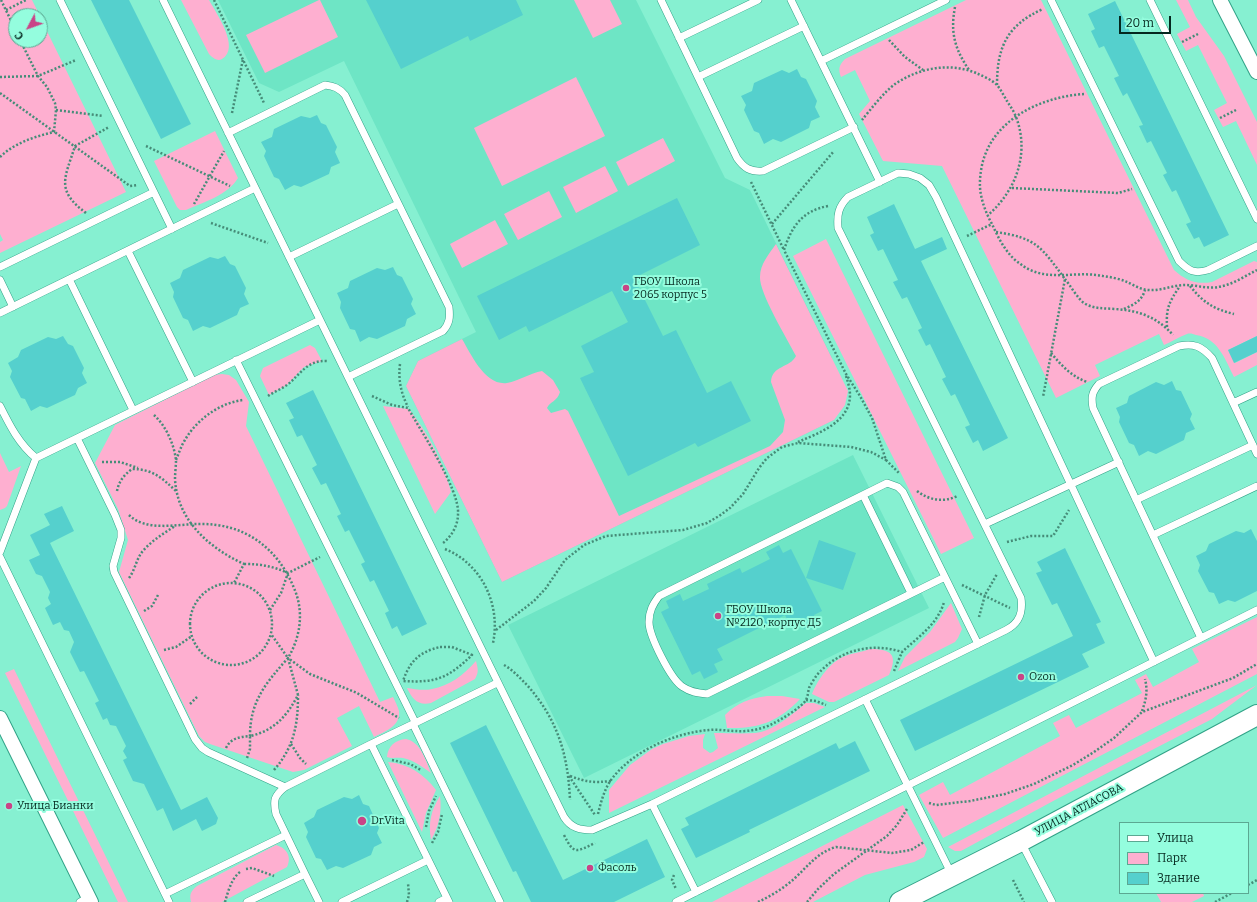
<!DOCTYPE html>
<meta charset="utf-8">
<style>
body{margin:0}
#map{position:relative;width:1257px;height:902px;overflow:hidden;background:#86f0d1;font-family:Bitter,serif}
canvas{display:block}
.legend{position:absolute;left:1119px;top:822px;width:130px;height:72px;box-sizing:border-box;background:#94fdde;border:1px solid #5ba892;margin:0;padding:5px 7px;list-style:none;font-size:12px;color:#05281f}
.legend li{display:flex;align-items:center;gap:8px;height:20px}
.legend b{width:20px;border:1px solid #5ba892}
.north{position:absolute;left:8px;top:8px;width:40px;height:40px;box-sizing:border-box;background:#94fdde;border:1px solid #5ba892;border-radius:50%;rotate:229deg;font-size:11px;font-weight:700;line-height:16px;text-align:center;color:#05281f}
.north::after{content:'';display:block;margin:auto;width:14px;height:18px;background:#c94487;clip-path:polygon(50% 0,100% 100%,50% 72%,0 100%)}
.scale{position:absolute;left:1119px;top:16px;width:52px;height:18px;box-sizing:border-box;border:2px solid #05281f;border-top:0;padding-left:5px;font-size:12px;line-height:14px;white-space:nowrap;color:#05281f;-webkit-text-stroke:3px #94fdde;paint-order:stroke}
</style>
<div id="map">
<canvas width="1257" height="902"></canvas>
<ul class="legend">
<li><b style="height:5px;background:#fff"></b>Улица</li>
<li><b style="height:11px;background:#feafd0"></b>Парк</li>
<li><b style="height:11px;background:#55d0cd"></b>Здание</li>
</ul>
<div class="north">С</div>
<div class="scale">20 m</div>
</div>
<script>
const ctx = document.querySelector('canvas').getContext('2d');
ctx.lineJoin = 'round';
function fillPath(path, color) {
  ctx.fillStyle = color;
  ctx.fill(path, 'evenodd');
}
function trace(path, color, width, dash) {
  ctx.strokeStyle = color;
  ctx.lineWidth = width;
  ctx.lineCap = dash ? 'butt' : 'round';
  ctx.setLineDash(dash || []);
  ctx.stroke(path);
}
function write(font, color, halo, rows, align = 'center') {
  ctx.font = font + ' Bitter,serif';
  ctx.lineWidth = 4;
  ctx.setLineDash([]);
  ctx.textBaseline = 'middle';
  ctx.strokeStyle = halo;
  ctx.fillStyle = color;
  for (const [text, x, y, turn = 0] of rows) {
    ctx.save();
    ctx.translate(x, y);
    ctx.rotate((+turn || 0) * Math.PI / 180);
    ctx.textAlign = isNaN(turn) ? turn : align;
    if (halo) ctx.strokeText(text, 0, 0);
    ctx.fillText(text, 0, 0);
    ctx.restore();
  }
}
fillPath(new Path2D(`
 M218 0H636L725 178 750 190 832 358 818 386 834 420 502 582 406 386 418 361 476 332 344 61 279 92 259 83Z
 M853 455 929 608 584 778 508 625Z`), '#6ee5c5');
fillPath(new Path2D(`
 M0 0H32L40 16H16V40H40V17L126 192 0 253V242L3 240 0 234Z
 M181 0H209C216 13 241 48 222 59 217 62 212 57 209 54Z
 M319 0H320L338 37 265 73 246 35Z
 M574 0H610L622 24 593 38Z
 M966 0H1041L1174 270C1185 280 1196 285 1212 282L1254 261 1257 262V336L1228 350 1235 363 1257 352V365L1234 377C1225 359 1218 338 1196 335 1193 334 1190 333 1187 334 1179 337 1171 342 1164 345L1159 334 1095 365 1100 376 1056 398 942 166 883 161 859 114 870 101 855 70 841 77C838 69 839 65 845 59Z
 M1176 0H1188L1196 17 1224 56 1257 122V165L1236 121 1223 127 1214 110 1227 103 1198 45 1186 51 1177 34 1190 27Z
 M576 77 605 136 502 186 474 128Z
 M215 131 238 178C228 195 204 202 186 210H180L177 207 154 161Z
 M663 138 675 161 628 186 616 162Z
 M605 166 618 191 576 213 563 187Z
 M549 191 562 217 518 240 504 214Z
 M495 220 508 244 462 268 450 244Z
 M826 239 974 538 941 554 793 256Z
 M776 244 848 391 845 405 834 420 502 582 406 386 418 361 462 339C471 354 485 386 507 383 519 381 530 373 542 371L553 380 560 392C557 402 550 401 547 408L551 413 565 409 568 411 619 516 770 446 783 432 785 420 771 382C772 365 790 368 796 356 788 340 759 293 760 277 760 264 769 254 776 244Z
 M310 345 315 348 322 361 304 367 287 385 269 395 260 376 263 368Z
 M222 374 229 375 236 380 249 402 246 426 380 702 393 697C395 701 398 707 399 711 401 726 384 732 374 737L359 706 337 718 352 746 304 770 293 772 210 744 205 742 199 736 119 572 128 540 118 509 95 463 115 425 214 375Z
 M383 406 409 409C429 435 443 461 451 492L435 514Z
 M0 453 9 472 21 466 7 506 5 508 0 510Z
 M951 603 962 629 958 638 955 642 898 671 905 657 930 632Z
 M1257 617V674L943 838 919 795 943 782 950 795 1060 736 1053 723 1069 715 1076 728 1142 693 1135 680 1146 674 1153 687 1199 662 1192 649Z
 M870 649C892 649 898 655 889 675L834 702H829L812 694C818 679 830 662 845 656 853 653 862 652 870 649Z
 M476 661C478 669 479 672 475 679L431 703C418 706 412 699 407 688 414 689 424 691 432 689 449 686 464 675 476 661Z
 M14 669 128 902H118L5 673Z
 M1257 685 1212 719 1055 800 961 851H955L948 847Z
 M767 696H782L800 699C778 722 758 729 727 728L725 715C737 703 750 698 767 696Z
 M806 703H814L825 707 609 813V790L630 765 652 749 663 744 689 736 705 734 703 740V748L710 753 713 752 718 748 714 733C727 733 741 734 755 733 774 731 791 715 806 703Z
 M406 739C421 742 426 761 431 773 423 767 413 760 403 758 397 757 392 759 387 757 388 746 395 740 406 739Z
 M388 762C409 764 424 774 436 790L426 813 422 832Z
 M440 796C442 812 439 826 431 840 428 823 431 810 440 796Z
 M903 805 927 849 924 857 914 862 865 875 813 902H712Z
 M276 845C287 848 292 857 287 867L222 902H191C189 894 191 891 197 886Z
 M1156 893H1203L1204 896 1192 902H1161Z`), '#feafd0');
fillPath(new Path2D(`
 M91 0H129L191 124 161 139Z
 M366 0H516L523 15 470 41 468 36 401 69Z
 M1115 1 1229 235 1204 247 1199 237 1194 239 1186 224 1191 222 1176 190 1172 192 1163 175 1167 173 1151 141 1147 143 1139 126 1143 125 1127 93 1123 96 1114 78 1119 76 1104 46 1099 48 1091 31 1095 29 1088 14Z
 M797 69 801 77 806 79 817 101 815 107 820 117 811 121 809 128 781 142 773 139 764 144 759 133 754 131 744 110 746 105 741 96 752 91 754 83 782 70 789 73Z
 M317 115 321 123 326 125 337 147 335 152 340 163 331 167 329 174 301 187 294 185 285 190 279 179 274 177 264 156 266 151 261 142 272 137 274 129 301 116 310 118Z
 M677 198 700 245 634 278 663 336 676 330 707 393 731 381 751 421 698 447 695 443 628 476 580 378 594 372 581 346 628 322 612 291 529 332 526 326 499 340 477 296Z
 M894 204 915 249 942 237 947 249 921 261 1008 438 983 451 978 440 973 443 965 427 970 425 955 394 951 396 942 379 946 377 930 344 926 346 918 330 922 328 907 297 902 299 893 282 898 280 883 249 878 251 870 235 874 233 867 217Z
 M225 256 230 264 235 266 246 288 244 294 249 304 240 308 237 315 210 328 203 326 193 331 188 320 183 318 173 297 174 292 170 283 180 278 183 270 210 257 218 259Z
 M393 267 397 275 402 277 413 299 411 304 416 314 407 319 405 326 377 339 369 337 360 342 355 330 350 329 340 308 341 302 337 293 348 288 350 281 377 268 385 270Z
 M63 336 68 344 73 346 84 368 82 373 87 383 78 388 75 395 47 408 40 406 31 411 25 399 21 398 10 377 12 371 8 363 18 357 21 350 48 337 56 339Z
 M1257 336V352L1234 363 1228 350Z
 M1172 381 1176 390 1181 391 1192 414 1190 419 1195 429 1186 433 1184 440 1156 454 1148 451 1139 456 1134 445 1129 443 1119 422 1120 417 1116 408 1127 403 1129 396 1156 382 1164 385Z
 M313 390 427 624 402 636 397 626 392 629 385 613 389 611 374 580 370 582 361 564 365 562 349 530 345 532 337 516 341 514 326 483 321 485 312 468 317 465 302 435 297 437 289 420 294 418 286 403Z
 M62 506 74 531 50 543 181 810 207 797 218 818 216 824 202 831 196 819 173 831 163 808 157 811 144 784 133 781 123 760 127 758 123 751 126 746 116 726 110 725 107 718 103 720 95 703 99 701 84 671 80 672 70 652 74 642 69 631 64 630 60 622 53 625 45 608 51 604 48 598 50 592 42 576 36 574 29 560 40 555 30 535 50 525 44 514Z
 M1251 529 1257 541V591L1235 602 1228 600 1219 604 1214 593 1209 592 1198 571 1200 565 1196 556 1206 551 1209 544 1236 531 1244 533Z
 M819 540 856 553 843 590 806 578Z
 M779 545 783 553 791 549 822 611 814 615 817 623 804 629 800 622 791 627 785 615 717 649 723 660 714 664 718 672 704 679 700 671 692 675 661 612 669 608 666 601 680 594 683 601 709 589 707 584 740 568 742 573 770 559 766 552Z
 M1065 548 1101 622 1096 624 1105 643 1082 654 1089 667 915 751 900 720 1073 636 1057 603 1052 605 1036 573 1042 571 1037 562Z
 M486 725 563 880 647 839 665 877 614 902H531L516 871 513 872 450 743Z
 M855 741 870 771 749 830 750 832 696 858 681 829 689 825 685 818 836 743 839 749Z
 M359 795 363 804 369 806 379 828 377 833 382 843 374 847 371 855 343 868 336 866 327 870 321 859 316 858 306 837 308 832 304 823 314 817 317 810 344 797 352 799Z`), '#55d0cd');
const service = new Path2D(`
 M60 0 172 229
 M163 0 564 817C571 828 580 830 592 830L652 804 696 892
 M661 0 737 158C744 168 750 172 763 171L854 127
 M791 0 880 182
 M1051 0 1179 261C1189 271 1194 274 1208 270L1257 246
 M1150 0 1257 219
 M679 38 758 0
 M821 61 946 0
 M698 77 804 26
 M228 133 325 85C334 86 339 88 345 95L449 307C450 317 450 323 443 331L348 377
 M128 251 193 382
 M289 257 398 204
 M0 267 154 192
 M69 279 133 410
 M0 280 13 307
 M0 313 255 188
 M236 360 415 722
 M1233 403 1257 392
 M0 406C10 426 19 444 36 458
 M77 438 115 515 121 530V538L113 566 114 572 195 739 202 748 208 752 285 787
 M1257 454 1212 358C1201 346 1194 343 1179 346L1099 384C1092 392 1091 397 1093 408L1201 638 1257 610
 M887 483 898 487 903 492 945 577 707 694C698 693 690 692 683 687 671 680 649 636 649 622 649 611 653 604 659 596Z
 M863 495 911 593
 M1136 500 1253 445
 M985 524 1119 462
 M1153 535 1257 486
 M0 552 36 458 320 320
 M0 557 169 902
 M945 577 978 644
 M865 699 952 875
 M413 724 497 683
 M652 804 1006 630C1020 623 1023 612 1021 598L838 228C837 215 838 207 848 197L898 173 909 174 920 178 929 185 936 197 1154 662
 M1021 842 1052 902
 M305 874 276 814C273 800 274 796 285 787L371 744
 M165 894 286 835
 M80 902 89 897
 M247 902 305 874 319 902
 M342 902 428 860
 M439 902 447 898
 M449 902 371 744 413 724 500 902
 M676 902 1201 638`);
const minor = new Path2D(`
 M1220 0 1257 72
 M0 718 91 902`);
const secondary = new Path2D(`
 M900 902 1021 841 1257 715`);
trace(service, '#31a287', 8);
trace(minor, '#31a287', 16);
trace(secondary, '#31a287', 22);
trace(new Path2D(`
 M1 0 16 31
 M214 0 264 103
 M955 7C950 33 955 49 969 70
 M6 10 26 0
 M889 40 905 57 923 70
 M1182 42 1198 34
 M0 77 38 76 76 60
 M997 85C997 47 1007 25 1043 9
 M0 93 130 186 138 185
 M1084 94C1040 97 992 120 982 165 980 175 979 185 981 195 983 205 987 215 992 224 998 237 1006 254 1019 263 1045 284 1073 270 1103 276 1111 277 1120 279 1127 282 1134 285 1141 290 1149 290 1161 291 1173 285 1185 285 1196 285 1208 289 1218 287 1232 285 1245 276 1257 270
 M56 110 103 116
 M232 113 243 59
 M1220 118 1236 110
 M862 120C870 110 885 91 895 84 919 68 949 62 976 73 983 76 992 80 997 85 1001 90 1004 96 1007 101 1010 106 1014 111 1016 117 1030 153 1016 191 988 215
 M146 146 230 186
 M0 157C16 142 34 137 54 132L56 110 55 103 47 87 38 76 20 40
 M751 182 784 250
 M1012 188 1118 193 1132 189
 M194 204 224 151
 M828 206C802 211 792 226 784 250L846 374 860 396 872 418 886 460 899 473
 M86 213C55 190 65 178 75 146L109 127
 M211 223 268 243
 M772 224 834 151
 M996 232C1037 238 1041 247 1065 279L1043 397
 M967 236 992 224
 M1065 279C1070 285 1078 299 1084 303 1093 309 1103 308 1114 309 1138 310 1157 317 1173 335
 M1190 286C1203 302 1213 309 1234 314
 M1124 309C1133 305 1142 301 1145 290
 M1167 327C1166 308 1169 302 1180 286
 M1051 353C1062 366 1071 376 1087 382
 M400 364C398 380 401 393 408 407
 M268 396C274 392 281 389 287 385 301 374 307 360 327 361
 M372 396 392 405 408 408C421 431 460 490 458 514 458 525 452 536 443 543
 M154 415C166 426 174 444 176 460 176 466 175 473 175 479 177 520 209 548 244 564L234 583
 M798 442C819 433 850 422 850 395 850 389 848 382 846 376
 M176 460C179 453 181 446 185 440 197 419 220 403 243 400
 M102 462H120L138 468
 M117 491C119 481 124 475 132 469 153 469 162 478 177 492
 M917 491C929 500 943 503 957 496
 M129 515C146 532 178 524 199 524 244 523 277 547 294 588 304 611 301 636 288 658
 M1007 542 1031 536H1053L1069 510
 M445 549C482 564 501 605 493 643
 M244 564C261 564 272 566 288 573L320 557
 M129 578C135 570 136 560 142 552 151 541 163 534 175 526
 M190 624a41 41 0 1 1 82 0a41 41 0 1 1-82 0Z
 M962 585 1010 608
 M270 610 281 593 288 573
 M144 611 152 606 158 595
 M979 617 985 595 997 574
 M496 630 534 601 546 588 565 560 584 545 606 536 683 530 707 523 719 516 730 508 743 494 759 468 767 458 782 447 798 443 851 447 871 452 886 460
 M440 647H452L472 655C448 678 437 683 403 681 410 661 419 652 440 647Z
 M164 650 176 647 192 636
 M504 665C513 670 520 678 527 685 558 720 568 755 570 800
 M894 671 902 652
 M806 700 816 701 826 705
 M190 704 197 697
 M1142 711C1146 700 1148 691 1145 679
 M291 744 300 758 306 764
 M226 748C231 738 239 737 250 736 250 701 266 683 288 658L310 674 357 693 399 718
 M247 758 250 749V736C274 731 287 716 298 695L288 658 271 634
 M392 760 410 764 421 770
 M274 770C294 747 298 725 298 695
 M569 776 595 815
 M570 776C586 782 594 783 611 781
 M929 803 936 805 970 801 1005 794 1034 784 1073 765 1094 752 1114 738 1142 712 1233 678 1257 664
 M598 814C601 802 604 790 611 780 632 751 674 733 709 730 718 729 727 731 736 731 748 732 763 729 774 723 782 719 802 707 806 700 808 696 808 692 809 688 811 684 814 679 817 675 838 650 872 642 902 652 918 637 938 624 944 602
 M426 827 429 811 436 796
 M564 835C574 855 576 852 595 843
 M432 843 438 832 442 814
 M246 869 252 868 274 876
 M674 875 672 880 676 889
 M1013 880 1024 902
 M1248 885 1257 880
 M225 902C228 892 231 879 240 872
 M407 902 409 895 408 883
 M758 902C771 896 784 888 795 878 808 866 818 852 836 847L892 853 911 850 924 842
 M807 902 818 889 834 874 887 836 897 825 907 809
 M1215 902 1232 893`), '#468c78', 2.5, [2, 2]);
trace(service, '#fff', 7);
trace(minor, '#fff', 14);
trace(secondary, '#fff', 20);
for (const [x, y, r, color] of [
 [626,288,4,"#c94487"],
 [718,616,4,"#c94487"],
 [1021,677,4,"#c94487"],
 [9,806,4,"#c94487"],
 [362,821,5,"#c94487"],
 [590,868,4,"#c94487"]
]) {
  const dot = new Path2D();
  dot.arc(x, y, r, 0, 2 * Math.PI);
  ctx.fillStyle = color;
  ctx.fill(dot);
  trace(dot, '#94fdde', 1.5);
}
write('11px', '#05281f', '#94fdde', [
 ["ГБОУ Школа",634,282],
 ["2065 корпус 5",634,295],
 ["ГБОУ Школа",726,610],
 ["№2120, корпус Д5",726,623],
 ["Ozon",1029,677],
 ["Улица Бианки",17,806],
 ["Dr.Vita",371,821],
 ["Фасоль",598,868]
], 'left');
write('11px', '#05281f', '#94fdde', [
 ["УЛИЦА АТЛАСОВА",1079,810,-28]
]);
</script>
